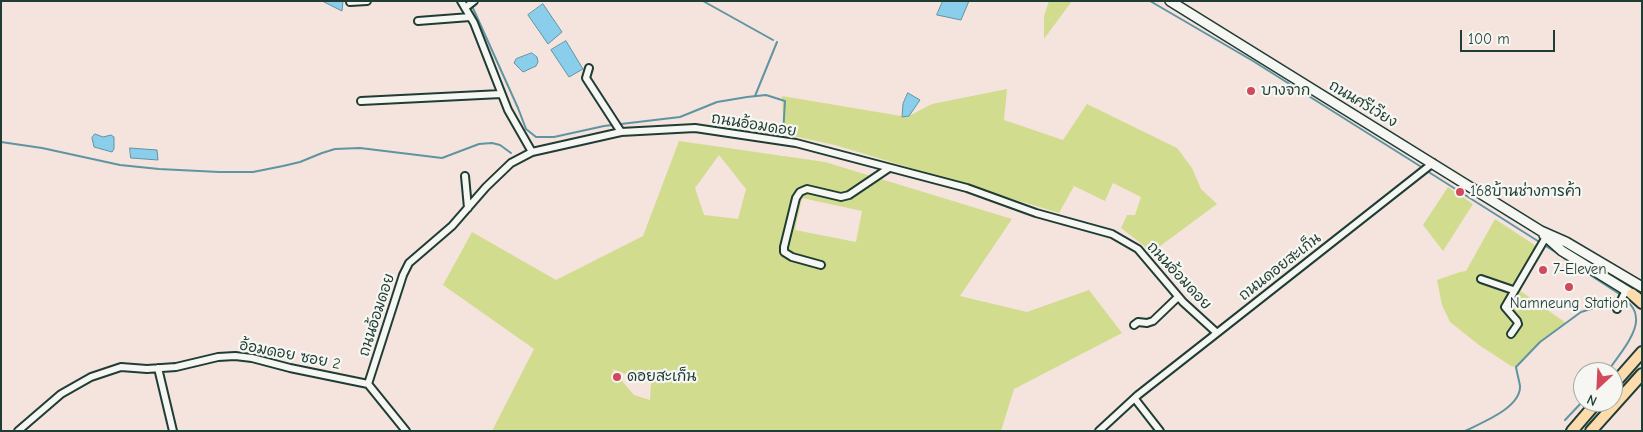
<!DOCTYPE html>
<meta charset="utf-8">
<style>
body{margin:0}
#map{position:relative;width:1643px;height:432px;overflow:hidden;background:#f5e4dd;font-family:"Comic Neue",sans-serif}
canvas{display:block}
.frame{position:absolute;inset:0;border:2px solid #1f3d34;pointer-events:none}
.north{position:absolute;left:1573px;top:362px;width:50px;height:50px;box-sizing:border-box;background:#f6f6f2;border:1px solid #a0aca6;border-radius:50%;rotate:205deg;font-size:14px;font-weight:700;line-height:20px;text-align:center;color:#1f3d34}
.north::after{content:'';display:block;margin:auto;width:18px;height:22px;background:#d1495b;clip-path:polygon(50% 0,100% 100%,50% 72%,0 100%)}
.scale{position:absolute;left:1460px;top:30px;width:95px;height:22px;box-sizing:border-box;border:2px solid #1f3d34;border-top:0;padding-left:6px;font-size:15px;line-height:18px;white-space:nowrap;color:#1f3d34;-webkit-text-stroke:4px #f6f6f2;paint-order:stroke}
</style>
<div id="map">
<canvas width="1643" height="432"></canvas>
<div class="frame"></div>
<div class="north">N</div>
<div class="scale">100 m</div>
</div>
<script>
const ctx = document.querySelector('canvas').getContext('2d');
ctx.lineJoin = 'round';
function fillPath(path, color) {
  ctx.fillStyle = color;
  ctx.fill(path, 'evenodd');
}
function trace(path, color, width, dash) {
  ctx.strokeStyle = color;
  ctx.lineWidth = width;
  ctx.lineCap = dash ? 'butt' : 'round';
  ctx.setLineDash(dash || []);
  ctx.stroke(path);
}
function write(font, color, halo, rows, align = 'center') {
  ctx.font = font + ' "Comic Neue","Playpen Sans Thai",sans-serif';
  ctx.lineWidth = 4.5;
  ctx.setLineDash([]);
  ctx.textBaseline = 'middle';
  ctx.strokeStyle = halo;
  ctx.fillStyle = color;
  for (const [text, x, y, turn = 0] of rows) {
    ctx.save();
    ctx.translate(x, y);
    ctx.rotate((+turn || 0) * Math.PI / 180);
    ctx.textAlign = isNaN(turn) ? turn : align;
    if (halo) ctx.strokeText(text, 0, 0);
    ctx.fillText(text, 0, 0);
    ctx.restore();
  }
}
fillPath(new Path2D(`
 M1049 1H1072L1044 39V16Z
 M1007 89 1004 120 1063 140 1087 104 1177 148 1192 168 1201 189 1217 204 1152 252 1121 228 1127 215H1135L1141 197 1113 183 1105 201 1074 186 1059 213 835 145 784 134 782 96 907 117 932 104Z
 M679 141 825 162 1012 219 960 296 1027 312 1089 290 1122 333 1014 389 1001 431H492L534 349 443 285 472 232 556 280 643 236ZM719 155 746 189 738 219 704 215 695 188ZM802 198 862 211 856 242 795 230ZM612 369 651 383 650 400 634 395Z
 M1448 187 1473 204 1443 251 1423 225Z
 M1495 219 1536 246 1512 285 1566 323 1541 342 1516 367 1511 366 1479 345 1450 322 1442 305 1437 280 1460 272 1466 271Z`), '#d1dc8f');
const water = new Path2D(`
 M324 1H343L342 11 324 2Z
 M943 1H969L961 20 937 15Z
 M543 4 562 32 548 44 528 15Z
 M566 41 583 69 569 77 551 50Z
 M532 53 537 57 538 62 536 66 523 72 514 63 516 59Z
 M908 93 920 100 909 116 902 117 903 104Z
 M95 134 103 137 111 135 114 137V149L112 152 94 147 92 138Z
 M130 148 157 150 158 160 131 158Z`);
fillPath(water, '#8aceeb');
trace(water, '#5f94a2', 1);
trace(new Path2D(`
 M703 1 773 40
 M1150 1 1253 61 1423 168
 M472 6 518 108 526 129 536 137H554L604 126 680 117 717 102 747 97 766 95 785 101 783 134
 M755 96 777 42
 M1 142 42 148 120 165 159 169 219 172H253L283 166 300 162 322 153 335 149 360 148 442 158 479 144 492 143 500 145 511 153
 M1427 171 1560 255
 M1564 258 1621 295
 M1607 372C1616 359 1638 334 1636 318 1636 309 1630 304 1624 298
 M1565 420 1583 401
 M1465 431C1481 423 1521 408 1520 386 1519 380 1517 373 1516 367L1540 342 1581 312 1607 304 1618 303`), '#5f94a2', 2);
const minor = new Path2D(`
 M461 1 474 23 508 110 532 152
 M350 2 367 1
 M465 8 474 1
 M418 21 470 17
 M589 68 586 78 621 132
 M361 101 501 94
 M465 176 468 208
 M821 265 792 257 784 252V247L796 198 800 192 807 189 841 197 849 195 889 168
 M1481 279 1513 290
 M1617 309 1626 290
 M1134 325 1138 322 1147 323 1153 321 1178 297
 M1511 334 1518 324 1517 321 1505 307 1546 237
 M158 368 173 431
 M368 384 403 275 409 263 452 226 486 187 511 163 532 152 621 132 695 128 796 143 967 188 1036 213 1112 234 1138 249 1183 302 1217 333
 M368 384 406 431
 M1135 399 1160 431
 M18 431 61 394 91 377 121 367 147 369 176 367 218 357 235 356 252 358 290 368 368 384
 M1099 431 1138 395 1217 333 1433 163`);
const secondary = new Path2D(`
 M1170 1 1541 231 1566 242 1642 287
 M1544 235 1562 251 1637 297`);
const primary = new Path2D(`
 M1632 294 1642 303
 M1613 385 1642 352
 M1572 431 1597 402
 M1591 431 1642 374`);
trace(minor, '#1f3d34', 10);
trace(secondary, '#1f3d34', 12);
trace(primary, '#1f3d34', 14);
trace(minor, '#f6f6f2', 6);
trace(secondary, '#f6f6f2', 9);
trace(primary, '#fcdcac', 10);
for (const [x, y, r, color] of [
 [1251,91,5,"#d1495b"],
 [1460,192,5,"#d1495b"],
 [1543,270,5,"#d1495b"],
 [1569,287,5,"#d1495b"],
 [617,377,5,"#d1495b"]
]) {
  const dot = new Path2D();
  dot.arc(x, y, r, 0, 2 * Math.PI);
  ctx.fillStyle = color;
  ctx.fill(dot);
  trace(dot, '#f6f6f2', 2);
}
write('15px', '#1f3d34', '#f6f6f2', [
 ["บางจาก",1261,91],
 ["168บ้านช่างการค้า",1470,192],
 ["7-Eleven",1553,270],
 ["Namneung Station",1569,304,"center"],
 ["ดอยสะเก็น",627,377]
], 'left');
write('15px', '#1f3d34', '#f6f6f2', [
 ["ถนนศรีเวียง",1363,104,31],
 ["ถนนอ้อมดอย",754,125,9],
 ["ถนนดอยสะเก็น",1280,267,-38],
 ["ถนนอ้อมดอย",1179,276,47],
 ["ถนนอ้อมดอย",377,315,-72],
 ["อ้อมดอย ซอย 2",290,355,11]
]);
</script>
